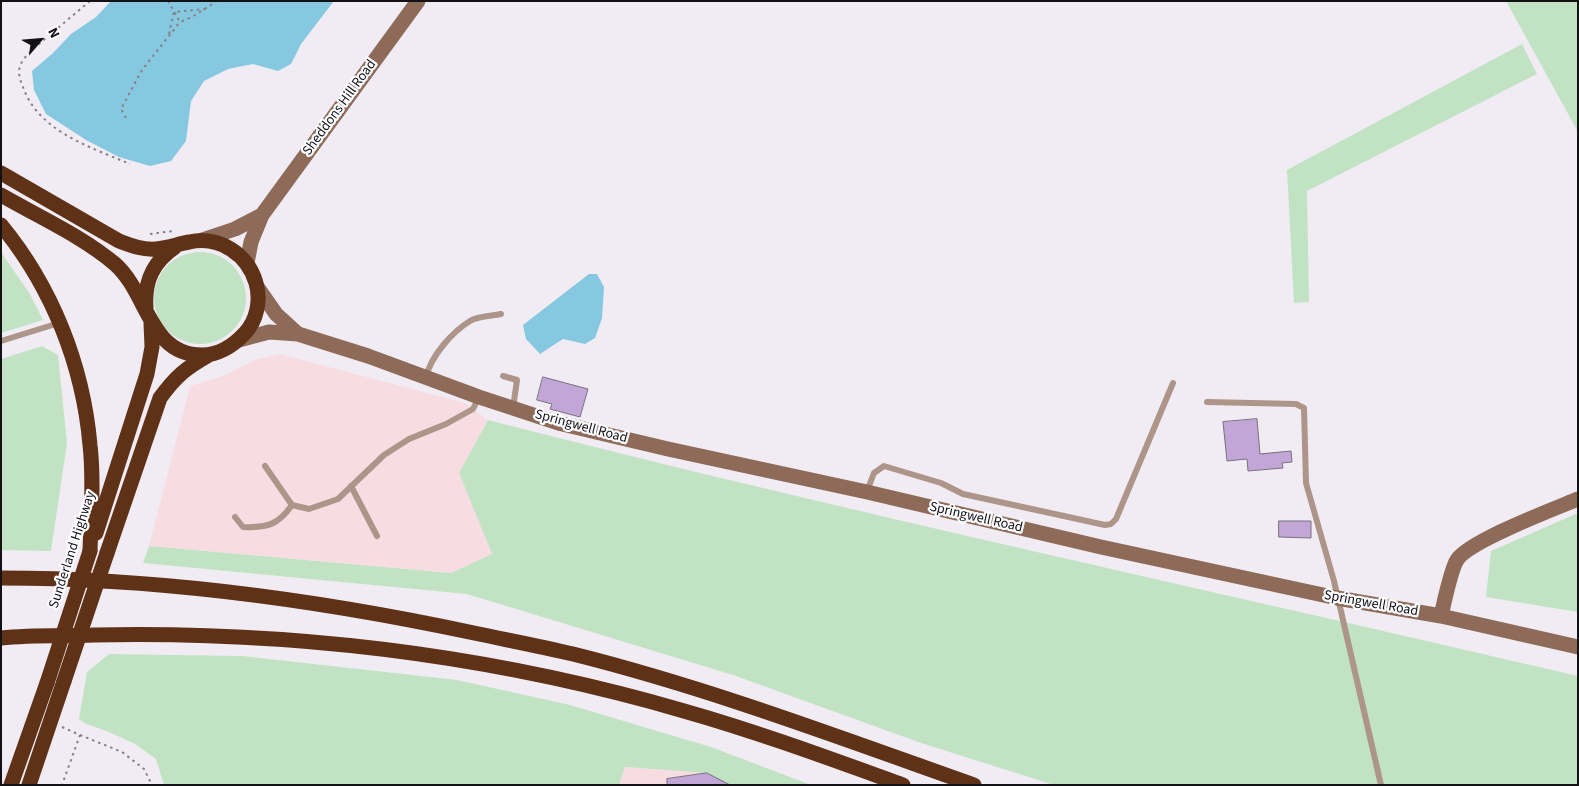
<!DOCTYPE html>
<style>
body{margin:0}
#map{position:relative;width:1579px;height:786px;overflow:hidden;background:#f1ecf4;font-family:"Source Sans 3",sans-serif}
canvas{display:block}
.frame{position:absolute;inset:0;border:2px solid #121113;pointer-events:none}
.north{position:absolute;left:15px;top:15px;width:50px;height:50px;-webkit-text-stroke:4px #fcfbfe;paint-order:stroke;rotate:63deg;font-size:14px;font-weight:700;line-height:20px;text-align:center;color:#121113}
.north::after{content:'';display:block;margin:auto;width:18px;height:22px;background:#121113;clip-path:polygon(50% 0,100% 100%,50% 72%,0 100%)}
</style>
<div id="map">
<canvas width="1579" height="786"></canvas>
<div class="frame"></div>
<div class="north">N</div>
</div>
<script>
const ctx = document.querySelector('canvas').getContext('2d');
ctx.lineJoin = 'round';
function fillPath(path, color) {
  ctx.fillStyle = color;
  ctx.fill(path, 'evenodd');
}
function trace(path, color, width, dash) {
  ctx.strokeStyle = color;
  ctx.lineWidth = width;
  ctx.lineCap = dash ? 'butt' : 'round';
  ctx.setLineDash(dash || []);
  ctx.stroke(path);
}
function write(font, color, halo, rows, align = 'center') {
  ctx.font = font + ' "Source Sans 3",sans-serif';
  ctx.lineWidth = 4.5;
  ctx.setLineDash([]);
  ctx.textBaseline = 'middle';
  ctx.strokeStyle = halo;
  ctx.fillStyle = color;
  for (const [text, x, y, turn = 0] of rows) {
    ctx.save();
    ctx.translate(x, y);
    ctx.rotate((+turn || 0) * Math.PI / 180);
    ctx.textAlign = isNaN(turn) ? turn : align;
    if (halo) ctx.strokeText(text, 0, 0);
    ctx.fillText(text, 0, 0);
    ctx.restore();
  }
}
fillPath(new Path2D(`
 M280 354 465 403 488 420 459 473 492 554 451 573 149 546 190 386 223 376 255 360Z
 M625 767 707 773 730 785H619Z`), '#f7dde2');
fillPath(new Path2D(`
 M1506 1H1578V132Z
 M1522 44 1537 74 1307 191 1309 302 1294 303 1287 170Z
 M154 298a46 46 0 1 1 92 0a46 46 0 1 1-92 0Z
 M1 252 30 294 43 320 1 333Z
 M42 346 58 355 67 443 51 551 1 550V359Z
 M488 420C850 513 1215 591 1578 676V785H1054L921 743 733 675 467 594 143 563 149 546 451 573 492 554 459 473Z
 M1578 513V612L1486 597 1491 551Z
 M109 654 242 656 457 680 570 705 711 747 811 785H730L707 773 625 767 619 785H164L156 759 135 744 109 732 86 724 79 719 87 672Z`), '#c1e3c4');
fillPath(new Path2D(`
 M111 1H334L301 44 291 64 278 71 253 64 228 69 204 81 191 101 186 141 171 161 150 166 119 157 86 140 46 114 34 90 32 71 53 53 71 34 96 17Z
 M589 274H597L604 287 602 318 595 338 585 344 563 339 540 354 526 339 523 325Z`), '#85c8e0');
const building = new Path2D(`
 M543 377 588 389 580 417 550 409 552 404 537 400Z
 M1257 419 1260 454 1291 451 1292 462 1282 463 1283 468 1248 471 1247 459 1227 461 1223 422Z
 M1279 521H1311V538L1279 537Z
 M707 773 730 785H667V779Z`);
fillPath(building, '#c2a6d7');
trace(building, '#767279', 1);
trace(new Path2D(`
 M90 1 33 49C29 54 23 58 21 64 17 71 20 80 23 87 38 131 90 147 130 164
 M168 1 180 22 192 17 217 1
 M169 34 174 12 206 9
 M126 118 121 109 142 70 180 22
 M150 234 173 231
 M62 727 80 735 62 785
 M80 735 122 752 144 769 152 785`), '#858287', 2, [2.5, 4]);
trace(new Path2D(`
 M1 341 59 323
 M503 376 517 380 513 408
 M426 377C431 356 452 332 470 321 478 316 492 316 501 314
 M1207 402 1296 404 1304 408 1306 483 1334 581 1381 785
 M265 466 292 505 309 509 338 499 384 455 409 439 446 424 473 409 479 397
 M351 486 377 536
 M867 491 874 473 884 466 941 483 963 494 1105 525 1111 524 1116 519 1173 383
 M235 517 243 527C267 528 278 525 292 505`), '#ad9589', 6);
trace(new Path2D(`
 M202 240 235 229 262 215
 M247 263 251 242 262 215 418 1
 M258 288 276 314 298 334
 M239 340 269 332 298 334 368 356 479 397 558 423 668 449 867 492 1101 547 1337 598 1441 616 1578 647
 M1441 616C1444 603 1451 569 1457 560 1469 541 1554 509 1578 499`), '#8d6b58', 15);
trace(new Path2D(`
 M1 173 119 241C132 246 143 250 156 249 168 248 178 244 189 242 220 235 248 255 256 283 261 300 257 320 245 333 233 346 220 355 202 355 149 355 148 293 115 264 82 236 39 217 1 195
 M1 225C52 287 83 365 90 445 94 480 91 516 90 551
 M146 308C144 281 153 262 175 247
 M96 533 147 374 152 347 151 323
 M107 553 160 398C176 376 186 368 209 355
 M1 578C160 578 319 600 474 633 507 640 540 646 573 654 709 688 841 738 974 785
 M1 638C32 635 63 636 94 635 293 631 492 655 684 711 758 732 831 759 903 785
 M11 785 47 683
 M29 785 64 681`), '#5f3218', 15);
trace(new Path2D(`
 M64 681 107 553
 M47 683 90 551`), '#5f3218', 15);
write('14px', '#121113', '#fcfbfe', [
 ["Sheddons Hill Road",340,108,-54],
 ["Springwell Road",581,427,15],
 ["Springwell Road",976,518,13],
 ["Sunderland Highway",73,550,-72],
 ["Springwell Road",1371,604,10]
]);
</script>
